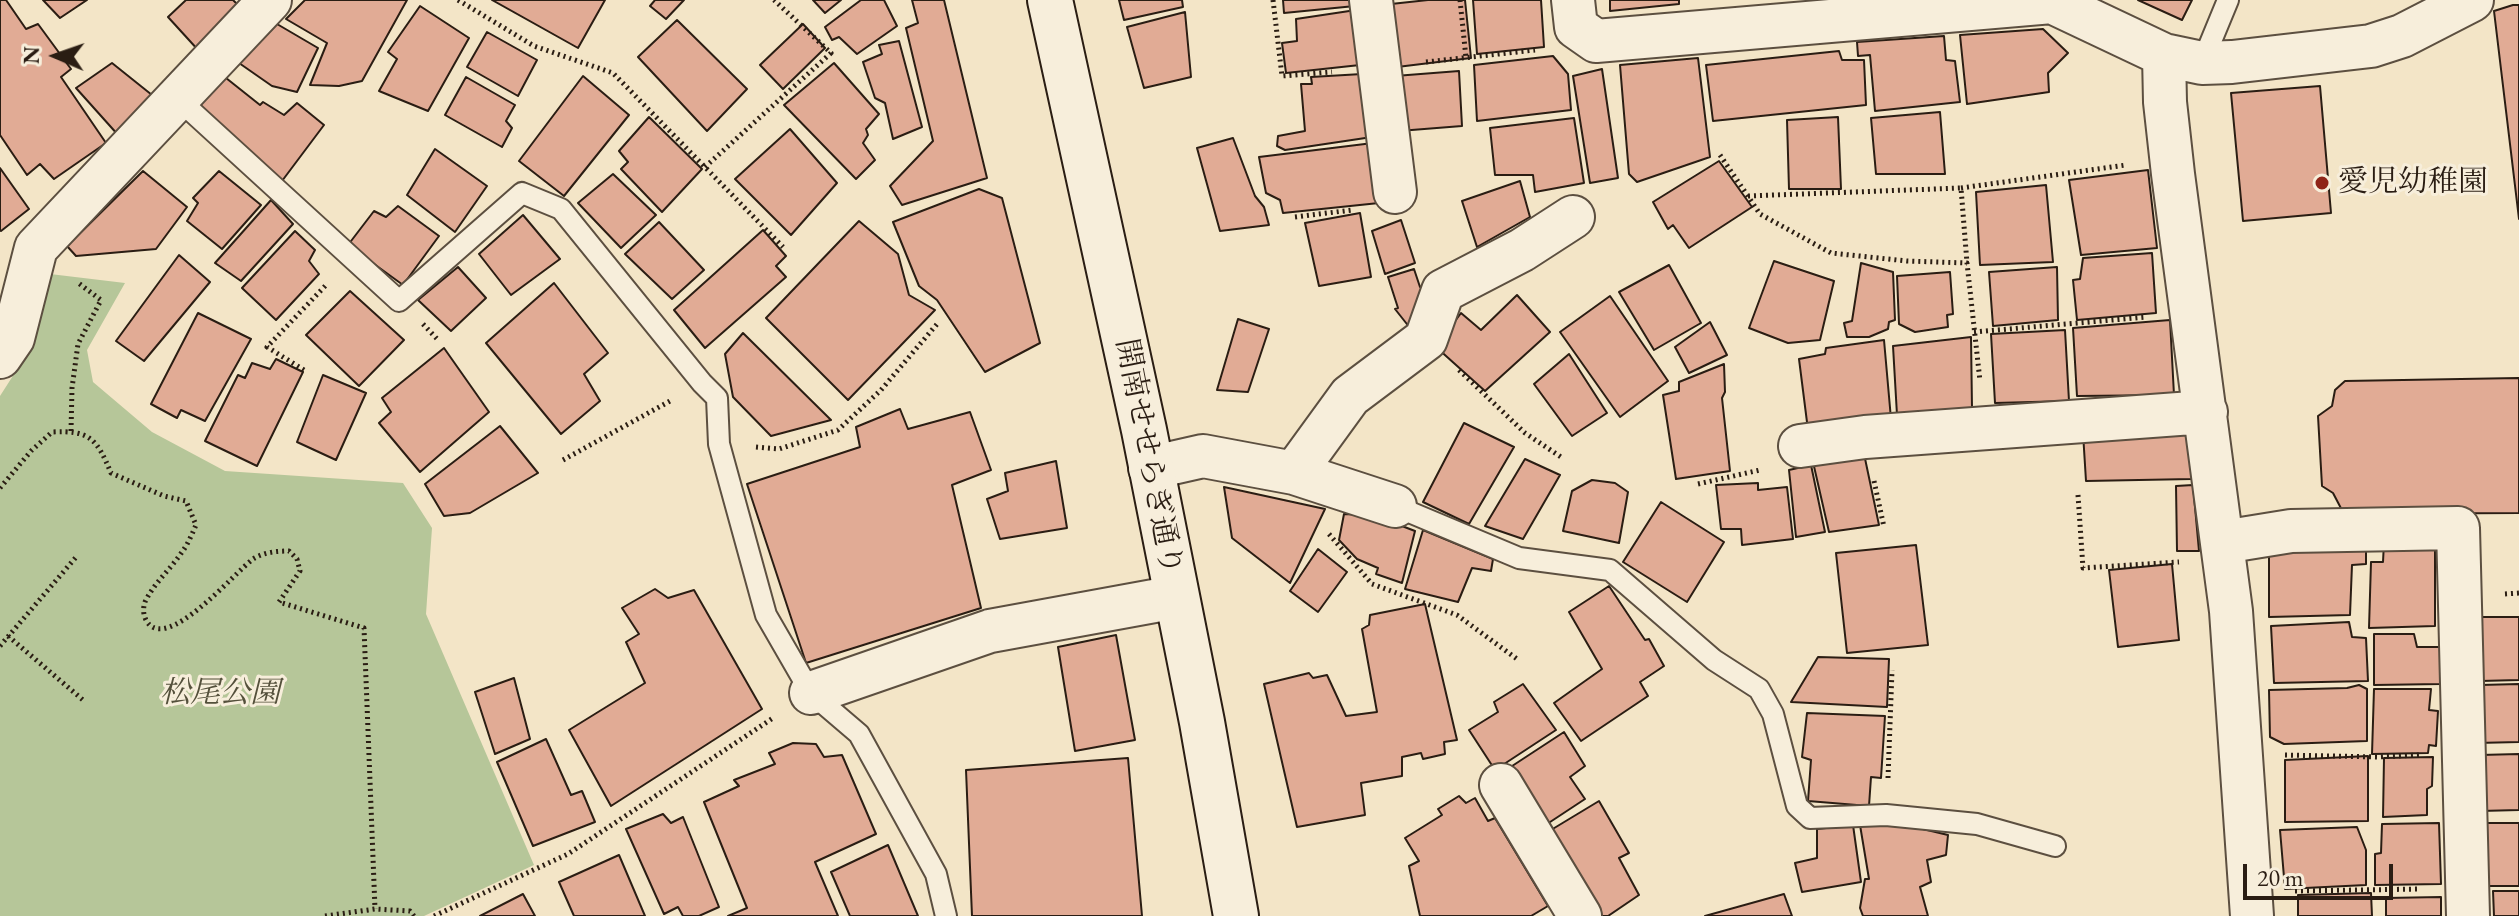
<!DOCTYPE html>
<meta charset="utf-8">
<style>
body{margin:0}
#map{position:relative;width:2519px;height:916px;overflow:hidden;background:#f3e5c7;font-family:"EB Garamond",serif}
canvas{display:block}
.north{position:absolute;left:16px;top:16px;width:80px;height:80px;-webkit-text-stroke:6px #f7eedb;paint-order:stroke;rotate:272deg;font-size:22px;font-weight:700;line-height:32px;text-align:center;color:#2a1d13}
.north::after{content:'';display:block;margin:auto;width:28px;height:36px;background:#2a1d13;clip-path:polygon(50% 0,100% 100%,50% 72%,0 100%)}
.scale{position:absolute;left:2243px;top:864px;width:150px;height:36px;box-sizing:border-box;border:4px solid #2a1d13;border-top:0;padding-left:10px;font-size:24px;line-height:28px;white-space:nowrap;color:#2a1d13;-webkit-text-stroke:6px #f7eedb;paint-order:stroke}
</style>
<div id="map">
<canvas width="2519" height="916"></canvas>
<div class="north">N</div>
<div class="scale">20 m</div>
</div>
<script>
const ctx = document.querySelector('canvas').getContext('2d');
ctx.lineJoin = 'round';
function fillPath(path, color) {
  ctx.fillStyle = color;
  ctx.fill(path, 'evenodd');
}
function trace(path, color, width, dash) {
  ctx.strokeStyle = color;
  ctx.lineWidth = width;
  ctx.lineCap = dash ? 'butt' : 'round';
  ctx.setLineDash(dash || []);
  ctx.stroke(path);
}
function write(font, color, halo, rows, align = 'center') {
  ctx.font = font + ' "EB Garamond","Noto Serif JP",serif';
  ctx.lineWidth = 6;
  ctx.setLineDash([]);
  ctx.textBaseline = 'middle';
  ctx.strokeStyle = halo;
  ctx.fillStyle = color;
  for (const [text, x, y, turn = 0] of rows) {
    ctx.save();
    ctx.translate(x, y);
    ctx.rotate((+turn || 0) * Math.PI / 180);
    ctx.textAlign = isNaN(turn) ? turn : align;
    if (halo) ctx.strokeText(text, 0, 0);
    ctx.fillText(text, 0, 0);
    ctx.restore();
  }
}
fillPath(new Path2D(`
 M50 274 125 283 87 350 93 382 152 432 225 471 403 483 432 528 426 614 534 865 424 916H0V396L34 343Z`), '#b6c699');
const building = new Path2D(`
 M0 0H6L26 29 38 24 71 69 61 77 106 143 54 179 40 164 27 175 0 135Z
 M43 0H87L60 18Z
 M186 0H233L242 9 199 51 168 17Z
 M305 0H407L362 81 339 86 310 85 327 43 286 19Z
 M492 0H605L578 48Z
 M655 0H684L666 19 650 6Z
 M813 0H841L825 13Z
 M861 0H884L897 26 857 54 839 37 832 40 825 27Z
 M912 0H944L987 178 902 205 890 186 933 141 906 28 918 23Z
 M1119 0H1182L1183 7 1124 20Z
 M1283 0H1354L1355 6 1284 13Z
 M1428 0H1465L1471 58 1397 67 1391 4Z
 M1473 0H1541L1544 47 1477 54Z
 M1610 0H1679V4L1610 11Z
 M2138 0H2192L2182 20Z
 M2513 5H2519V219L2494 11Z
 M420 6 469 38 428 111 379 91 397 59 388 52Z
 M1356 10 1360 65 1286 73 1282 43 1297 41 1296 19Z
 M1185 12 1191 77 1144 88 1127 27Z
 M677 20 747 89 707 131 638 57Z
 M277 24 318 48 297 92 272 86 239 63Z
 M803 24 825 48 783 89 760 65Z
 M2043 29 2068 53 2048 73 2049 92 1967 104 1960 35Z
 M487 32 537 60 518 96 467 67Z
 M1944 36 1946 60 1955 61 1960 102 1875 111 1870 55 1858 56 1857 42Z
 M899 41 922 127 893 139 885 103 875 98 863 62 882 54 879 45Z
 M1839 51 1842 60H1864L1866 105 1713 121 1706 65Z
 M1553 56 1568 74 1571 110 1477 121 1474 65Z
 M1698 58 1710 157 1637 182 1629 174 1620 65Z
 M112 63 157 99 119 136 76 88Z
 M834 63 879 114 866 129 868 135 863 143 875 160 856 179 784 105Z
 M1602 69 1618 178 1590 183 1573 76Z
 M1459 71 1462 126 1399 131 1395 76Z
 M221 74 260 105 263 102 284 115 297 103 324 125 282 181 195 104Z
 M1362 74 1372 137 1285 150 1277 146 1278 136 1305 131 1301 84H1312L1311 77Z
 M583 76 629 115 564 196 519 161Z
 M466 77 515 105 506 121 512 128 502 147 445 115Z
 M2320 86 2331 213 2243 221 2231 93Z
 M1940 112 1945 174H1876L1871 118Z
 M649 117 702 169 662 212 621 169 628 162 619 151Z
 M1838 117 1841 189H1789L1787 120Z
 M1574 118 1584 183 1535 192 1533 175H1495L1490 128Z
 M790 129 837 183 791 235 735 179Z
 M1233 138 1255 196 1264 207 1269 225 1220 231 1197 148Z
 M1373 143 1379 203 1283 213 1280 200 1266 193 1259 157Z
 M435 149 487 186 455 232 407 195Z
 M1719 161 1752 207 1689 248 1673 225 1668 229 1653 202Z
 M0 168 29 209 1 231 0 230Z
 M2148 170 2157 248 2081 255 2069 180Z
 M143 171 187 207 156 249 76 256 67 246Z
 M219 171 261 205 222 249 187 221 198 203 193 198Z
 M613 174 656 215 621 248 578 203Z
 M1520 181 1530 217 1477 247 1462 201Z
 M2046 185 2053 262 1980 265 1976 192Z
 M979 189 1002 198 1040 343 985 372 937 300 919 286 893 222Z
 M271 200 293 224 241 281 215 263Z
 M398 206 439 236 403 285 348 245 374 211 386 217Z
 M1360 213 1371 277 1319 286 1305 223Z
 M523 215 560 259 511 295 479 254Z
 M1401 220 1415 263 1385 274 1372 231Z
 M859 221 898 254 909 295 935 310 848 400 766 318Z
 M659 222 704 270 672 299 625 254Z
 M763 230 786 256 776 266 786 277 705 348 674 310Z
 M295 231 315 250 309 261 319 274 276 320 242 288Z
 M2152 253 2156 313 2077 320 2073 280 2080 279 2083 258Z
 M179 255 210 282 144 361 116 341Z
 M1774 261 1834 281 1820 340 1788 343 1749 328Z
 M1861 263 1893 272 1895 320 1889 322 1888 329 1869 337H1847L1844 323 1852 321Z
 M1669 265 1701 323 1654 350 1619 292Z
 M458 267 486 298 451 331 418 300Z
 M2057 267 2058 320 1993 326 1989 272Z
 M1414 269 1420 287 1425 286 1410 328 1395 309 1398 308 1388 277Z
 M1950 272 1953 314 1947 315 1948 327 1915 332 1899 324 1897 276Z
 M554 283 608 353 584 374 600 401 561 434 486 343Z
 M350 291 404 340 359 386 306 335Z
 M1517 295 1550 332 1485 391 1436 347 1461 313 1481 330Z
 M1610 296 1668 381 1620 417 1560 332Z
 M198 313 251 339 205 421 181 410 177 418 151 404Z
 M1238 319 1269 329 1248 392 1217 390Z
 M2170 320 2174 395 2077 396 2073 328Z
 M1710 322 1727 355 1689 373 1675 347Z
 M2065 330 2069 401 1995 403 1991 334Z
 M743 333 831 420 771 436 733 397 725 354Z
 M1971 337 1972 408 1897 415 1893 346Z
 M1884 340 1891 419 1808 430 1799 359 1825 354 1826 348Z
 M444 348 489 412 420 472 379 423 391 412 382 398Z
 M1569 354 1607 413 1572 436 1534 384Z
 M276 359 303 372 257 466 205 441 238 375 245 378 252 363 270 369Z
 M1724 364 1725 392 1722 398 1730 471 1676 479 1663 395 1679 391V382Z
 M323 375 366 393 336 460 297 442Z
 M2519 378V513L2344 514 2333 493 2322 486 2318 416 2332 406 2335 390 2345 381Z
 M900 409 908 429 970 412 991 470 952 485 981 608 806 663 747 484 860 447 856 427Z
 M1464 423 1514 447 1469 524 1423 502Z
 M500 426 538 473 470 513 444 516 425 484Z
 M2188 429 2192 479 2086 481 2083 433Z
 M1863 449 1879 525 1829 532 1813 462Z
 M1525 459 1560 475 1523 539 1485 526Z
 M1056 461 1067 528 1000 539 987 499 1008 491 1005 473Z
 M1811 465 1825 532 1796 537 1789 470Z
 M1592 480 1615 483 1628 492 1619 543 1563 531 1572 491Z
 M1758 483V490L1787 487 1793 539 1742 545 1741 529H1721L1716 485Z
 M2193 485 2199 551H2177L2176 486Z
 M1224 487 1325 509 1290 583 1232 538Z
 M1661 502 1724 542 1687 602 1623 562Z
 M1344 514 1373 515 1415 531 1402 583 1376 574 1378 568 1357 559 1339 540Z
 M1423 530 1493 559 1491 571 1472 568 1458 602 1405 589Z
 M2435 541V626L2369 628 2371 562H2383L2384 542Z
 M1916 545 1928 645 1847 653 1836 553Z
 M2366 545V564L2352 565 2350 615 2269 617V547Z
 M1318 549 1347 572 1318 612 1290 591Z
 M2172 564 2179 640 2118 647 2109 570Z
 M1609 586 1645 640 1649 639 1664 666 1640 682 1648 696 1581 741 1554 703 1602 669 1569 612Z
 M655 589 668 598 694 590 762 709 611 806 569 730 645 683 626 642 639 634 622 608Z
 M1425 604 1457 740 1444 742 1445 754 1423 759 1421 753 1402 757V776L1361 783 1365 815 1297 827 1264 684 1309 673 1313 678 1327 675 1346 716 1377 712 1362 629 1369 625 1370 615Z
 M2480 617H2519V680L2480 681Z
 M2349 622 2352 637 2366 638 2368 681 2274 683 2271 626Z
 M2374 634H2414L2417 647H2440L2441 684 2374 685Z
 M1116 635 1135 740 1075 751 1058 647Z
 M1818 657 1889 659 1887 707 1791 702Z
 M514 678 530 739 495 754 475 692Z
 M1523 684 1556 730 1495 770 1469 730 1498 712 1494 702Z
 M2519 684V742L2476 743 2480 685Z
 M2359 685 2367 689V741L2284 744 2270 737 2269 690 2347 688Z
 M2374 689H2431L2429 710 2438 711 2436 746 2429 745 2428 753 2372 754Z
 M1807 713 1885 716 1881 778 1871 777 1869 806 1808 801 1811 760 1802 757Z
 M1564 732 1585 766 1570 777 1585 799 1541 828 1506 770Z
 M546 739 571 795 582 791 595 822 533 846 497 762Z
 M793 743 816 744 824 757 842 755 876 834 815 862 838 916H728L747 908 704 802 739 786 734 780 775 764 769 753Z
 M2519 754V810L2480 811V755Z
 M2368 756V821L2285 822V760Z
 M2433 757 2432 786 2427 789V815L2383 817 2384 758Z
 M1128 758 1142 916H972L966 770Z
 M1459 796 1466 803 1475 798 1488 821 1495 818 1548 906 1531 916H1420L1409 866 1419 861 1405 838 1442 815 1438 809Z
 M1599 801 1629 853 1619 858 1639 895 1608 916H1596L1546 833Z
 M663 814 671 823 683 817 719 907 699 916H683L678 907 664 914 626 829Z
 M2439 823 2441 884 2375 885V854L2381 853 2382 824Z
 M2482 823H2519V886H2482Z
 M1853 825 1861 882 1802 892 1795 863 1817 858V829Z
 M1860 825H1906L1948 835 1946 855 1927 860 1931 882 1920 887 1928 916H1863L1860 908 1865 879H1869Z
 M2357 827 2366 850V885L2285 889 2280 830Z
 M888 845 918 916H850L831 872Z
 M619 855 645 916H574L559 882Z
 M2493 891H2519V916H2494Z
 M2371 893 2372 916H2298V895Z
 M523 894 535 916H480Z
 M1784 894 1792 916H1705Z
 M2441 897V916H2386V898Z`);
fillPath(building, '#e1ab95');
trace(building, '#2a1d13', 2);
const service = new Path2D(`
 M2202 63 2228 0
 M177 98 399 301 522 193 561 209 702 383 717 398 719 444 766 615 811 693 859 734 936 874 946 916
 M1395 506 1519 558 1610 570 1714 660 1759 689 1773 714 1797 806 1810 818 1886 815 1977 824 2055 846`);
const minor = new Path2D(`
 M1371 0 1395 192
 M1573 0 1576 27 1596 41 2052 2 2164 55 2165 102 2173 174 2231 611 2252 916
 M2164 55 2202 63 2232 62 2371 46 2402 36 2472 0
 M0 357 13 338 36 248 270 0
 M1800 446 1865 437 2206 412
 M1150 468 1203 456 1294 473 1350 396 1426 339 1443 291 1522 250 1573 217
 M1294 473 1395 506
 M2223 542 2291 531 2458 528 2468 916
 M811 693 990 631 1176 597
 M1501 785 1580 916`);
const secondary = new Path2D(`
 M1050 0 1144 430 1202 722 1236 916`);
trace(service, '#5c4f40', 24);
trace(minor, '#5c4f40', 46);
trace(secondary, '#2a1d13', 48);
trace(new Path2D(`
 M458 0 534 46 613 73 783 247
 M1273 0 1282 76 1332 72
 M1460 0 1466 58
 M1426 62 1535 50
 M1720 155 1760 214 1831 253 1907 261 1967 263 1980 381
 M705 167 831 53 774 0
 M1961 188 2126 165
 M1748 196 1961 188 1967 263
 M1295 217 1352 210
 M423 324 439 341
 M1974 332 2147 317
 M304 370 267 347 327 284
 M1459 370 1525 433 1561 457
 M71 431 72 388 78 344 101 300 77 282
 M756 447 779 449 838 430 881 390 937 324
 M563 460 670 401
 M1874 481 1884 527
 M1698 484 1760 470
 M0 488 31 451 52 432C90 430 97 439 111 473L164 496 186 501 196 525C192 534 188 544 182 552 170 570 154 583 145 602 143 608 143 614 146 620 165 656 236 571 253 559 264 552 277 551 289 551L297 559 300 571 279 602 364 628 375 909
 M2078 495 2083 568 2179 562
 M1329 534 1372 584 1457 615 1517 659
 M2505 594 2519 593
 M8 636 83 700
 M0 646 77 556
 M2285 755 2377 757 2419 755
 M1888 778 1892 670
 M2295 891 2421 889
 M325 916 375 909 410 911 414 916
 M434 916 568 854 773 718`), '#2a1d13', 5, [2, 4]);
trace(service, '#f7eedb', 20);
trace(minor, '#f7eedb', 42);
trace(secondary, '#f7eedb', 44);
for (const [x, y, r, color] of [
 [2322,183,8,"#8f2418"]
]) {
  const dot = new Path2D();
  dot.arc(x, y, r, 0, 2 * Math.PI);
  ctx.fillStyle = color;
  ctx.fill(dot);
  trace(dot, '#f7eedb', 3);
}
write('30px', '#2a1d13', '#f7eedb', [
 ["愛児幼稚園",2338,183]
], 'left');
write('30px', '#2a1d13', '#f7eedb', [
 ["開南せせらぎ通り",1148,457,79]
]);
write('italic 30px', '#54503b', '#f7eedb', [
 ["松尾公園",220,694]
]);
</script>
